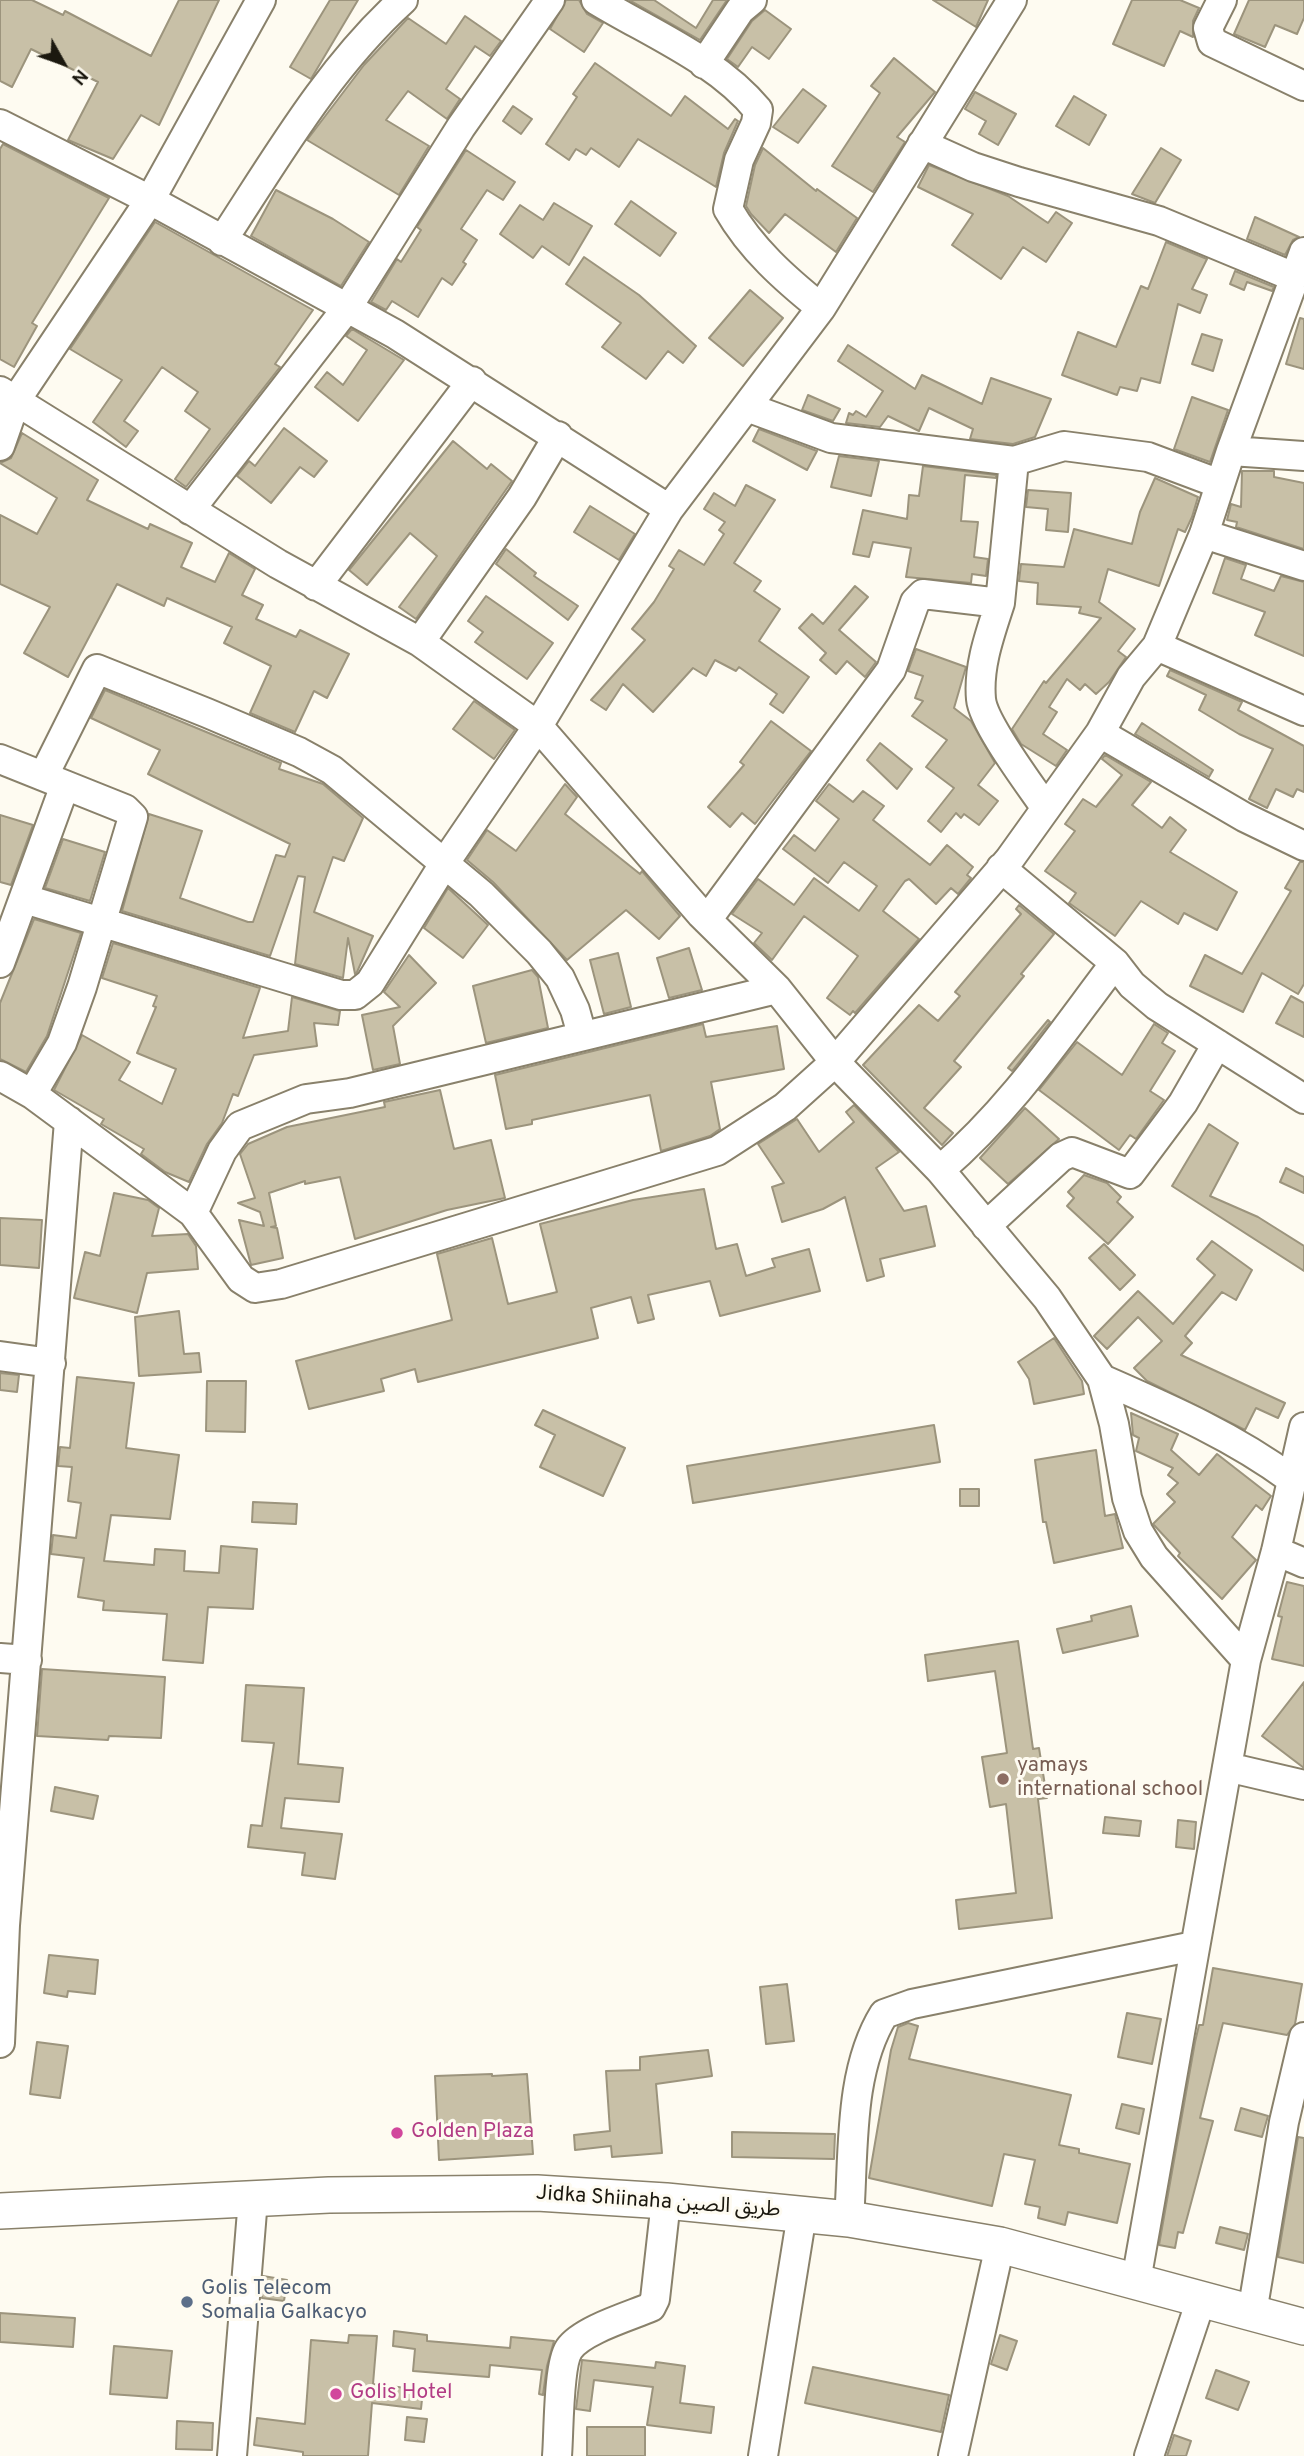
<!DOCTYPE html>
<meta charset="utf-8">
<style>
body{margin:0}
#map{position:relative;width:1304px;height:2456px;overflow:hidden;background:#fefbf1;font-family:Overpass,sans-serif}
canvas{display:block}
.north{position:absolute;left:28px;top:28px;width:70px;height:70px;-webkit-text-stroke:5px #fefbf1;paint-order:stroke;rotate:130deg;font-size:19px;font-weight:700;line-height:28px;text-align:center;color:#1b180f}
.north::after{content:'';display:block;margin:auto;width:24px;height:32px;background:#1b180f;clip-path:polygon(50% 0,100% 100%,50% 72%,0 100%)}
</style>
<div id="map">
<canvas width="1304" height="2456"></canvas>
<div class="north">N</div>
</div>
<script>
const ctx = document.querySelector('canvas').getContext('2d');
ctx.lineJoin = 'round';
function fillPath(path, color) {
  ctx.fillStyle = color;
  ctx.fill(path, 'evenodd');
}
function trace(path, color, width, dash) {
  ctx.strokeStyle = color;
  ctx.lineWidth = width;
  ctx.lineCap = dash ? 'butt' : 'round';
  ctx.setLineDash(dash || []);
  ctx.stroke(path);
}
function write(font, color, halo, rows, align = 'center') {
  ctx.font = font + ' Overpass,"Noto Sans Arabic",sans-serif';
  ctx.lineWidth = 6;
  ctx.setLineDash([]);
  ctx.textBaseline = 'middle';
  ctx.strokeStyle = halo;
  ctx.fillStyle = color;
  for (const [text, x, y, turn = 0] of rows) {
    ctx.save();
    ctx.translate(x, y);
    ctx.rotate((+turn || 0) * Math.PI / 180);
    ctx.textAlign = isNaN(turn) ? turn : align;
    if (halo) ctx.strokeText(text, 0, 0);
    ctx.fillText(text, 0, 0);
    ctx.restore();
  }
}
const building = new Path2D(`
 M0 0H32L63 15 65 11 151 56 179 0H219L159 125 141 115 113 159 68 140 98 82 31 49 12 87 0 81Z
 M330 0H358L311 79 290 67Z
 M566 0H579L587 14 603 23 584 52 550 29Z
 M629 0H654L696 28 713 0H727L700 40Z
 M933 0H988L976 27Z
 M1132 0H1180L1199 8 1193 21V37L1180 31 1164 66 1113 44Z
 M1249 0H1304V18L1297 34 1275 25 1265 47 1234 34Z
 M765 10 791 29 769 59 752 47 738 67 727 59 752 21Z
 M465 16 501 41 490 56 475 46 446 89 460 99 447 119 408 91 386 120 429 146 399 195 307 140 364 65 408 18 446 44Z
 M894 58 935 92 897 137 905 142 873 192 832 166 880 93 871 86Z
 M595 63 671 116 685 96 728 129 735 119 738 121 724 153 716 187 638 139 619 167 591 148 586 155 576 149 569 160 546 144 577 97 573 94Z
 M803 89 826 106 798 143 773 127Z
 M975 92 1016 114 998 145 979 134 986 121 965 109Z
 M1074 96 1106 115 1089 145 1056 126Z
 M513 106 532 119 521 134 503 121Z
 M3 144 109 198 32 323 37 326 14 367 0 359V149Z
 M763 148 816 191 817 189 857 218 836 252 785 214 769 233 751 214 746 206 755 165Z
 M1161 148 1181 160 1155 203 1132 194Z
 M466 150 515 182 503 200 487 190 461 229 477 240 463 262 466 264 452 285 442 278 418 317 392 301 386 310 371 302 397 259 401 262 421 230 417 227Z
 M929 165 1008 196 1048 223 1056 212 1072 223 1046 262 1023 247 1001 279 952 245 973 214 918 187Z
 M276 190 333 219 369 242 341 286 251 236Z
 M631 201 676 233 660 256 615 224Z
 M554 203 592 226 569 265 542 246 533 258 500 234 520 205 543 220Z
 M1255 217 1299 237 1293 240 1285 255 1247 239Z
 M155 222 313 310 275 364 280 367 186 487 175 479 210 429 185 411 198 392 162 367 124 421 138 431 126 447 93 422 122 380 70 349Z
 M1166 242 1207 259 1192 289 1207 295 1200 313 1178 304 1160 383 1141 378 1137 391 1120 387 1117 395 1062 375 1078 332 1116 347 1141 286 1148 289Z
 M584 257 639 295 696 346 683 363 668 351 646 379 602 347 621 323 566 284Z
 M1235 271 1274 287 1272 291 1247 282 1244 290 1230 284Z
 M750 290 783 318 743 366 709 338Z
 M1300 318 1304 319V369L1286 364Z
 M352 329 404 360 358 421 315 387 327 372 343 385 367 350 346 336Z
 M1202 334 1222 340 1213 371 1192 364Z
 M848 345 915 389 922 375 982 404 991 378 1051 399 1035 437 1013 444 970 439 973 429 929 408 919 431 888 416 880 427 846 423 849 413 853 415 856 411 866 417 883 391 838 361Z
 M808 395 840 409 833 421 802 410Z
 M1192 397 1228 410 1210 462 1174 449Z
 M284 428 327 461 314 477 300 467 271 503 237 476 249 461 255 466Z
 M759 429 817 451 807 470 753 441Z
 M22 433 98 480 87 500 148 529 150 524 192 543 181 567 215 582 229 553 255 569 242 595 263 605 256 619 296 637 300 630 349 654 327 698 314 691 295 732 250 713 271 666 224 643 232 627 167 598 164 606 117 584 68 677 24 653 50 607 0 584V515L37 534 57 498 0 463 11 458Z
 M453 441 487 469 491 464 512 481 416 619 399 607 437 556 410 533 367 585 349 570Z
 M839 456 879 461 871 496 831 487Z
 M923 466 996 475V478L965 475 961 521 978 522 974 557 988 559 986 576 972 574 971 583 906 577 911 548 873 542 869 557 853 554 863 510 907 519 909 495 919 496Z
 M1242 471H1274V477L1304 483V549L1236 527 1237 522 1227 520 1231 504 1241 507Z
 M1155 478 1198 497 1192 517 1185 532 1178 529 1159 586 1108 569 1099 602 1135 629 1118 651 1126 657 1109 682 1096 694 1085 684 1080 690 1067 679 1049 707 1057 712 1043 734 1067 750 1056 766 1021 744 1012 729 1044 681 1046 683 1101 618 1079 613 1081 607 1037 604 1038 583 1019 581 1021 564 1064 567 1074 529 1132 544 1140 512Z
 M746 485 775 500 734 563 761 581 754 591 780 609 759 641 809 677 783 713 770 704 777 694 739 667 736 671 715 660 706 676 693 668 653 712 623 684 606 710 591 700 645 640 632 629 654 602 674 569 669 566 679 550 704 565 724 534 719 530 725 522 704 509 714 493 735 506Z
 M1028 490 1071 493 1068 532 1046 530 1048 509 1026 507Z
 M590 506 635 534 619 560 574 532Z
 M506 549 536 573 534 576 578 606 568 620 496 564Z
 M1225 558 1246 565 1241 579 1274 591 1281 576 1304 582V656L1255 635 1265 612 1213 593Z
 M855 586 868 597 839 630 876 662 865 677 847 661 836 674 820 660 826 653 799 628 812 614 823 624Z
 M486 596 553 643 527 679 475 642 483 632 468 621Z
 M916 649 966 667 954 708 971 721 995 763 978 785 998 801 979 825 964 814 961 818 956 813 941 832 928 821 954 788 926 767 947 740 912 716 923 701 915 698 923 676 908 671Z
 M1170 670 1242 702 1238 710 1304 746V792L1297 789 1293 797 1276 789 1267 808 1249 799 1273 749 1239 734 1199 710 1206 695 1167 676Z
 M105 690 281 763 279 769 323 784 363 818 344 861 333 857 314 912 373 936 357 972 355 974 348 938 343 978 295 964 305 877 298 876 270 956 122 911 149 814 202 831 180 898 248 922H253L276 855 285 857 290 844 148 774 160 750 91 718Z
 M474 701 515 730 494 759 453 729Z
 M771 721 811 751 755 824 742 813 730 827 708 807 744 765 740 762Z
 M1142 723 1213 770 1209 777 1135 734Z
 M880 743 912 769 897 789 867 760Z
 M1105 755 1151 782 1132 805 1162 828 1170 817 1186 830 1170 852 1237 892 1217 930 1184 913 1178 924 1141 901 1115 936 1069 903 1076 893 1045 871 1075 831 1065 824 1083 799 1096 807 1122 775 1102 759Z
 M565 784 577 797 565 814 640 874 642 871 680 916 659 939 626 910 567 960 493 882 467 860 487 830 516 851Z
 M829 784 853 802 863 791 884 806 873 820 930 865 947 845 973 867 967 875 971 878 958 894 951 888 936 904 909 879 905 881 883 911 919 939 855 1013 853 1011 850 1015 827 998 858 956 804 916 772 960 754 943 762 933 732 914 758 879 794 905 814 878 859 911 877 886 844 862 828 883 783 849 794 835 815 851 839 819 816 801Z
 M0 815 33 825 11 885 0 882Z
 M63 839 105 852 90 901 45 888Z
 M1300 862H1304V984L1298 994 1262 973 1243 1012 1190 986 1205 955 1242 974 1291 891 1285 888Z
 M448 888 488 925 463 958 424 928Z
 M1019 905 1054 934 1021 974 1024 976 954 1061 961 1067 924 1108 953 1133 942 1145 863 1065 919 1005 938 1021 960 996 955 992 1021 914 1016 909Z
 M34 919 81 933 47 1036 26 1072 0 1059V1003Z
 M113 943 260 988 243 1038 288 1031 292 997 340 1011 338 1025 314 1023 317 1046 254 1055 238 1096 233 1094 222 1123 207 1144 189 1182 165 1172 141 1154 144 1149 101 1124 104 1119 54 1090 82 1035 130 1062 119 1080 162 1104 176 1069 137 1053 156 1007 153 1006 157 996 102 978Z
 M689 948 702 990 669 998 657 958Z
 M618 953 631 1007 604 1014 590 960Z
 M409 955 436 983 393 1026 400 1064 373 1070 362 1015 400 1007 384 992Z
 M532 970 538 977 548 1028 486 1043 473 986Z
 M1291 996 1304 1003V1037L1276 1023Z
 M1048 1020 1050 1022 1020 1061 1012 1071 1008 1068Z
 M703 1024 706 1037 777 1026 784 1069 711 1082 720 1129 710 1136 661 1151 650 1095 532 1120V1124L506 1129 495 1075Z
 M1154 1024 1168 1033 1162 1043 1175 1051 1150 1091 1164 1100 1136 1139 1130 1135 1119 1150 1039 1090 1077 1042 1122 1075Z
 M440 1090 454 1149 491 1140 505 1198 447 1210 355 1239 340 1177 305 1184V1181L269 1193 276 1226 271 1227 277 1228 283 1258 251 1265 239 1220 264 1226 260 1212 238 1203 255 1198 240 1154 248 1144 287 1127 385 1107 384 1102Z
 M854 1105 899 1152 876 1168 904 1211 926 1206 935 1246 880 1259 884 1276 867 1281 845 1197 823 1209 782 1222 772 1187 784 1183 758 1144 797 1119 819 1152 854 1122 846 1112Z
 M1025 1108 1059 1139 1008 1184 980 1158Z
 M1209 1124 1238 1143 1210 1196 1258 1217 1304 1246V1271L1172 1186Z
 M1286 1168 1304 1177V1193L1280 1182Z
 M1084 1175 1107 1183 1121 1197 1117 1202 1133 1217 1108 1244 1067 1206 1074 1198 1068 1192Z
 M704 1189 716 1249 737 1244 746 1276 775 1267 772 1259 809 1249 820 1291 720 1316 710 1281 648 1295 654 1319 638 1323 631 1297 591 1308 598 1338 418 1382 415 1369 381 1379 384 1391 309 1409 296 1361 452 1320 437 1254 492 1238 508 1304 557 1292 540 1224 633 1200Z
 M114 1193 148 1200 159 1208 152 1236 188 1234 196 1246 198 1269 147 1273 137 1313 74 1298 85 1252 100 1256Z
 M0 1218 42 1220 39 1268 0 1265Z
 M1212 1241 1252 1270 1236 1300 1222 1292 1185 1336 1192 1343 1181 1355 1285 1403 1278 1418 1256 1408 1245 1430 1147 1381 1134 1368 1162 1341 1138 1317 1107 1349 1094 1336 1138 1291 1173 1324 1215 1275 1197 1259Z
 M1104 1244 1135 1275 1120 1290 1089 1258Z
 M179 1311 184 1354 199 1353 201 1372 139 1376 135 1317Z
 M1054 1338 1082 1381 1084 1394 1034 1404 1029 1379 1018 1362Z
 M0 1373 19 1375 17 1392 0 1390Z
 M77 1377 134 1383 126 1448 179 1455 170 1519 111 1515 104 1561 154 1565 155 1549 185 1551 184 1571 219 1573 221 1546 257 1549 253 1609 208 1607 203 1663 163 1660 167 1614 103 1610 104 1601 78 1597 84 1558 51 1554 53 1535 76 1538 81 1503 68 1501 72 1467 58 1466 60 1447 70 1448Z
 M207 1381H246L245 1432 206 1431Z
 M543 1410 625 1448 603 1496 540 1467 555 1435 535 1425Z
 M1131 1413 1178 1434 1171 1450 1199 1475 1217 1454 1271 1496 1262 1510 1256 1505 1232 1537 1256 1560 1222 1599 1178 1556 1180 1553 1153 1524 1175 1502 1167 1494 1178 1483 1168 1475 1173 1468 1136 1451 1139 1438 1133 1435Z
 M934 1425 940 1462 693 1503 687 1466Z
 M1096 1450 1105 1516 1115 1514 1123 1548 1054 1563 1046 1522H1043L1035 1460Z
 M960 1489H979V1506H960Z
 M253 1502 297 1504 296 1524 252 1522Z
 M1287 1582 1304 1586V1666L1272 1659 1282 1617 1278 1616Z
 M1131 1606 1138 1636 1063 1653 1057 1629 1092 1621 1091 1616Z
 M1018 1641 1033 1749 1039 1748 1047 1798 1038 1799 1052 1918 959 1929 956 1900 1016 1893 1006 1804 990 1807 982 1757 1007 1753 995 1671 928 1681 925 1655Z
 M42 1669 165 1677 161 1738 109 1736 108 1740 37 1736Z
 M1304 1682V1768L1262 1736Z
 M246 1685 304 1688 298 1764 343 1768 339 1802 285 1798 281 1828 342 1834 335 1879 302 1875 305 1853 248 1847 251 1825 262 1826 274 1743 242 1741Z
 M55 1787 98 1796 93 1819 51 1811Z
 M1105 1817 1141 1821 1139 1836 1103 1833Z
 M1178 1820 1196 1822 1194 1849 1176 1847Z
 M49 1955 98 1960 95 1994 68 1991 67 1997 44 1993Z
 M1213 1968 1302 1984 1295 2024 1287 2035 1223 2023 1200 2118 1213 2121 1183 2233 1178 2232 1175 2248 1159 2245 1195 2042 1199 2025H1203Z
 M787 1984 794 2041 766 2044 760 1987Z
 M1127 2013 1161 2019 1152 2064 1118 2057Z
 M908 2023 918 2026 909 2059 1071 2095 1059 2145 1079 2149V2153L1130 2164 1117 2223 1068 2212 1065 2225 1038 2218 1040 2207 1025 2204 1035 2160 1004 2154 992 2206 869 2178 891 2050 898 2027Z
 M37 2042 68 2046 60 2098 30 2094Z
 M708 2050 712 2076 656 2084 662 2153 612 2157 611 2146 575 2150 574 2135 610 2131 606 2071 640 2070V2057Z
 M492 2074V2076L527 2074 533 2154 439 2160 435 2076Z
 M1122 2104 1144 2109 1139 2134 1116 2128Z
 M1241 2108 1268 2116 1262 2137 1235 2130Z
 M732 2132 835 2134 834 2159 732 2157Z
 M1298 2137 1304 2138V2263L1278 2257Z
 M1220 2227 1248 2234 1244 2250 1216 2243Z
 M263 2276 287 2280 284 2301 262 2298Z
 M0 2313 75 2318 73 2347 0 2342Z
 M394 2331 427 2335V2341L510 2348 511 2337 554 2341 547 2366 543 2395 539 2394 542 2370 490 2365 489 2377 413 2371 415 2349 393 2346Z
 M349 2335 377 2336 373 2384 423 2390 421 2409 372 2403 368 2456H303V2452L254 2445 257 2418 305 2424 311 2340 348 2343Z
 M1000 2335 1017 2341 1007 2370 991 2364Z
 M114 2346 172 2351 167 2398 110 2394Z
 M582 2360 655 2368 656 2362 685 2366 680 2403 714 2407 711 2433 647 2425 653 2387 594 2380 590 2411 576 2409Z
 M813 2367 949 2395 941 2432 805 2403Z
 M1216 2370 1249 2382 1238 2410 1206 2398Z
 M407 2417 427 2419 424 2442 405 2440Z
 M177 2421 213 2423 212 2450 176 2449Z
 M587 2427H645V2456H587Z
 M1174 2435 1191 2441 1186 2456H1167Z`);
fillPath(building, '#c8c0a7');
trace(building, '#9c947d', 2);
const minor = new Path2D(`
 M596 0C650 33 717 60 758 110L756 123 739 160 728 209C751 249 785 279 821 308
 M1222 0 1208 28 1212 42 1304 86
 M704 64 740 10 752 0
 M0 124 150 200 395 334 669 509
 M922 144 973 167 1019 182 1159 221 1294 277
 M222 241C277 157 328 68 403 0
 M0 391 278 564 420 642 538 726 701 914 777 989 835 1062 940 1170 1047 1298 1102 1379 1114 1424 1127 1498 1138 1531 1154 1557 1246 1660
 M747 407 831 438 1014 461 1064 446 1148 457 1220 484
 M0 446 16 400 150 200 261 0
 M1231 451 1304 456
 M190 510 347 308 461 127 550 0
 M1204 534 1304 566
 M316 586 472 381
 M1000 603 1014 461
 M420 642 522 497 558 436
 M1157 646 1304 711
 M1100 733 1244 817 1304 846
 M0 759 125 809 133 817 82 987 62 1043 32 1094
 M44 775 97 669 207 713 299 752 332 770 481 894 539 952 560 978 575 1010 582 1035
 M1001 868 1115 963 1132 985 1157 1006 1304 1099
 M25 899 341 995H355L370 983 444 864 538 726 669 509 821 308 1012 0
 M707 920 891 670 915 602 923 594 1000 603C990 634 978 666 981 699 983 723 1030 785 1045 807
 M0 963 65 785
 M0 1076 32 1094 193 1213 241 1279 255 1288 281 1284 717 1151 785 1107 835 1062 1009 860 1100 733 1131 677 1157 646 1204 534 1231 451 1304 252
 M940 1170C1012 1108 1058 1038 1115 963
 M193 1213 222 1151 240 1126 306 1099 350 1093 777 989
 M986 1226 1061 1157 1072 1152 1130 1174 1183 1103 1217 1044
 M0 1356 51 1363
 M1102 1379C1168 1408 1233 1436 1291 1479
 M1276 1551 1304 1563
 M0 1658 27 1660
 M1227 1767 1304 1785
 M0 2043 5 1925 69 1121
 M849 2219C854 2153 848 2072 884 2014L912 2004 1194 1946
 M1136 2281 1246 1660 1276 1551 1304 1427
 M1252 2313 1284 2122 1304 2037
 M232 2456 253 2199
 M557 2456C559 2433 558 2365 569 2349 582 2330 630 2316 651 2307L655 2299 666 2201
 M763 2456 802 2214
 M953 2456 1000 2245
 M1149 2456 1201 2300`);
const major = new Path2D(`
 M0 2211 329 2195 537 2193 666 2201 849 2219 1000 2245 1304 2327`);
trace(minor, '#89816b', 32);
trace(major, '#89816b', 38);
trace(minor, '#fff', 28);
trace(major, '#fff', 35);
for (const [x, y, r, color] of [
 [1003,1779,7,"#8d6e63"],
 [397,2133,7,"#d1479c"],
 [187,2302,7,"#5c6f8a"],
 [336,2394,7,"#d1479c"]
]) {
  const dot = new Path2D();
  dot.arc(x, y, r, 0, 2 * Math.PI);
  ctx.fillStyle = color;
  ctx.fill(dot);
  trace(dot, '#fefbf1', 2.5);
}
write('21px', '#785e54', '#fefbf1', [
 ["yamays",1017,1767],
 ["international school",1017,1791]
], 'left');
write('21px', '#b23c85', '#fefbf1', [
 ["Golden Plaza",411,2133],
 ["Golis Hotel",350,2394]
], 'left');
write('21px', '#1b180f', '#fefbf1', [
 ["Jidka Shiinaha طريق الصين",658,2203,4]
]);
write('21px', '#4e5e75', '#fefbf1', [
 ["Golis Telecom",201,2290],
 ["Somalia Galkacyo",201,2314]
], 'left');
</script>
